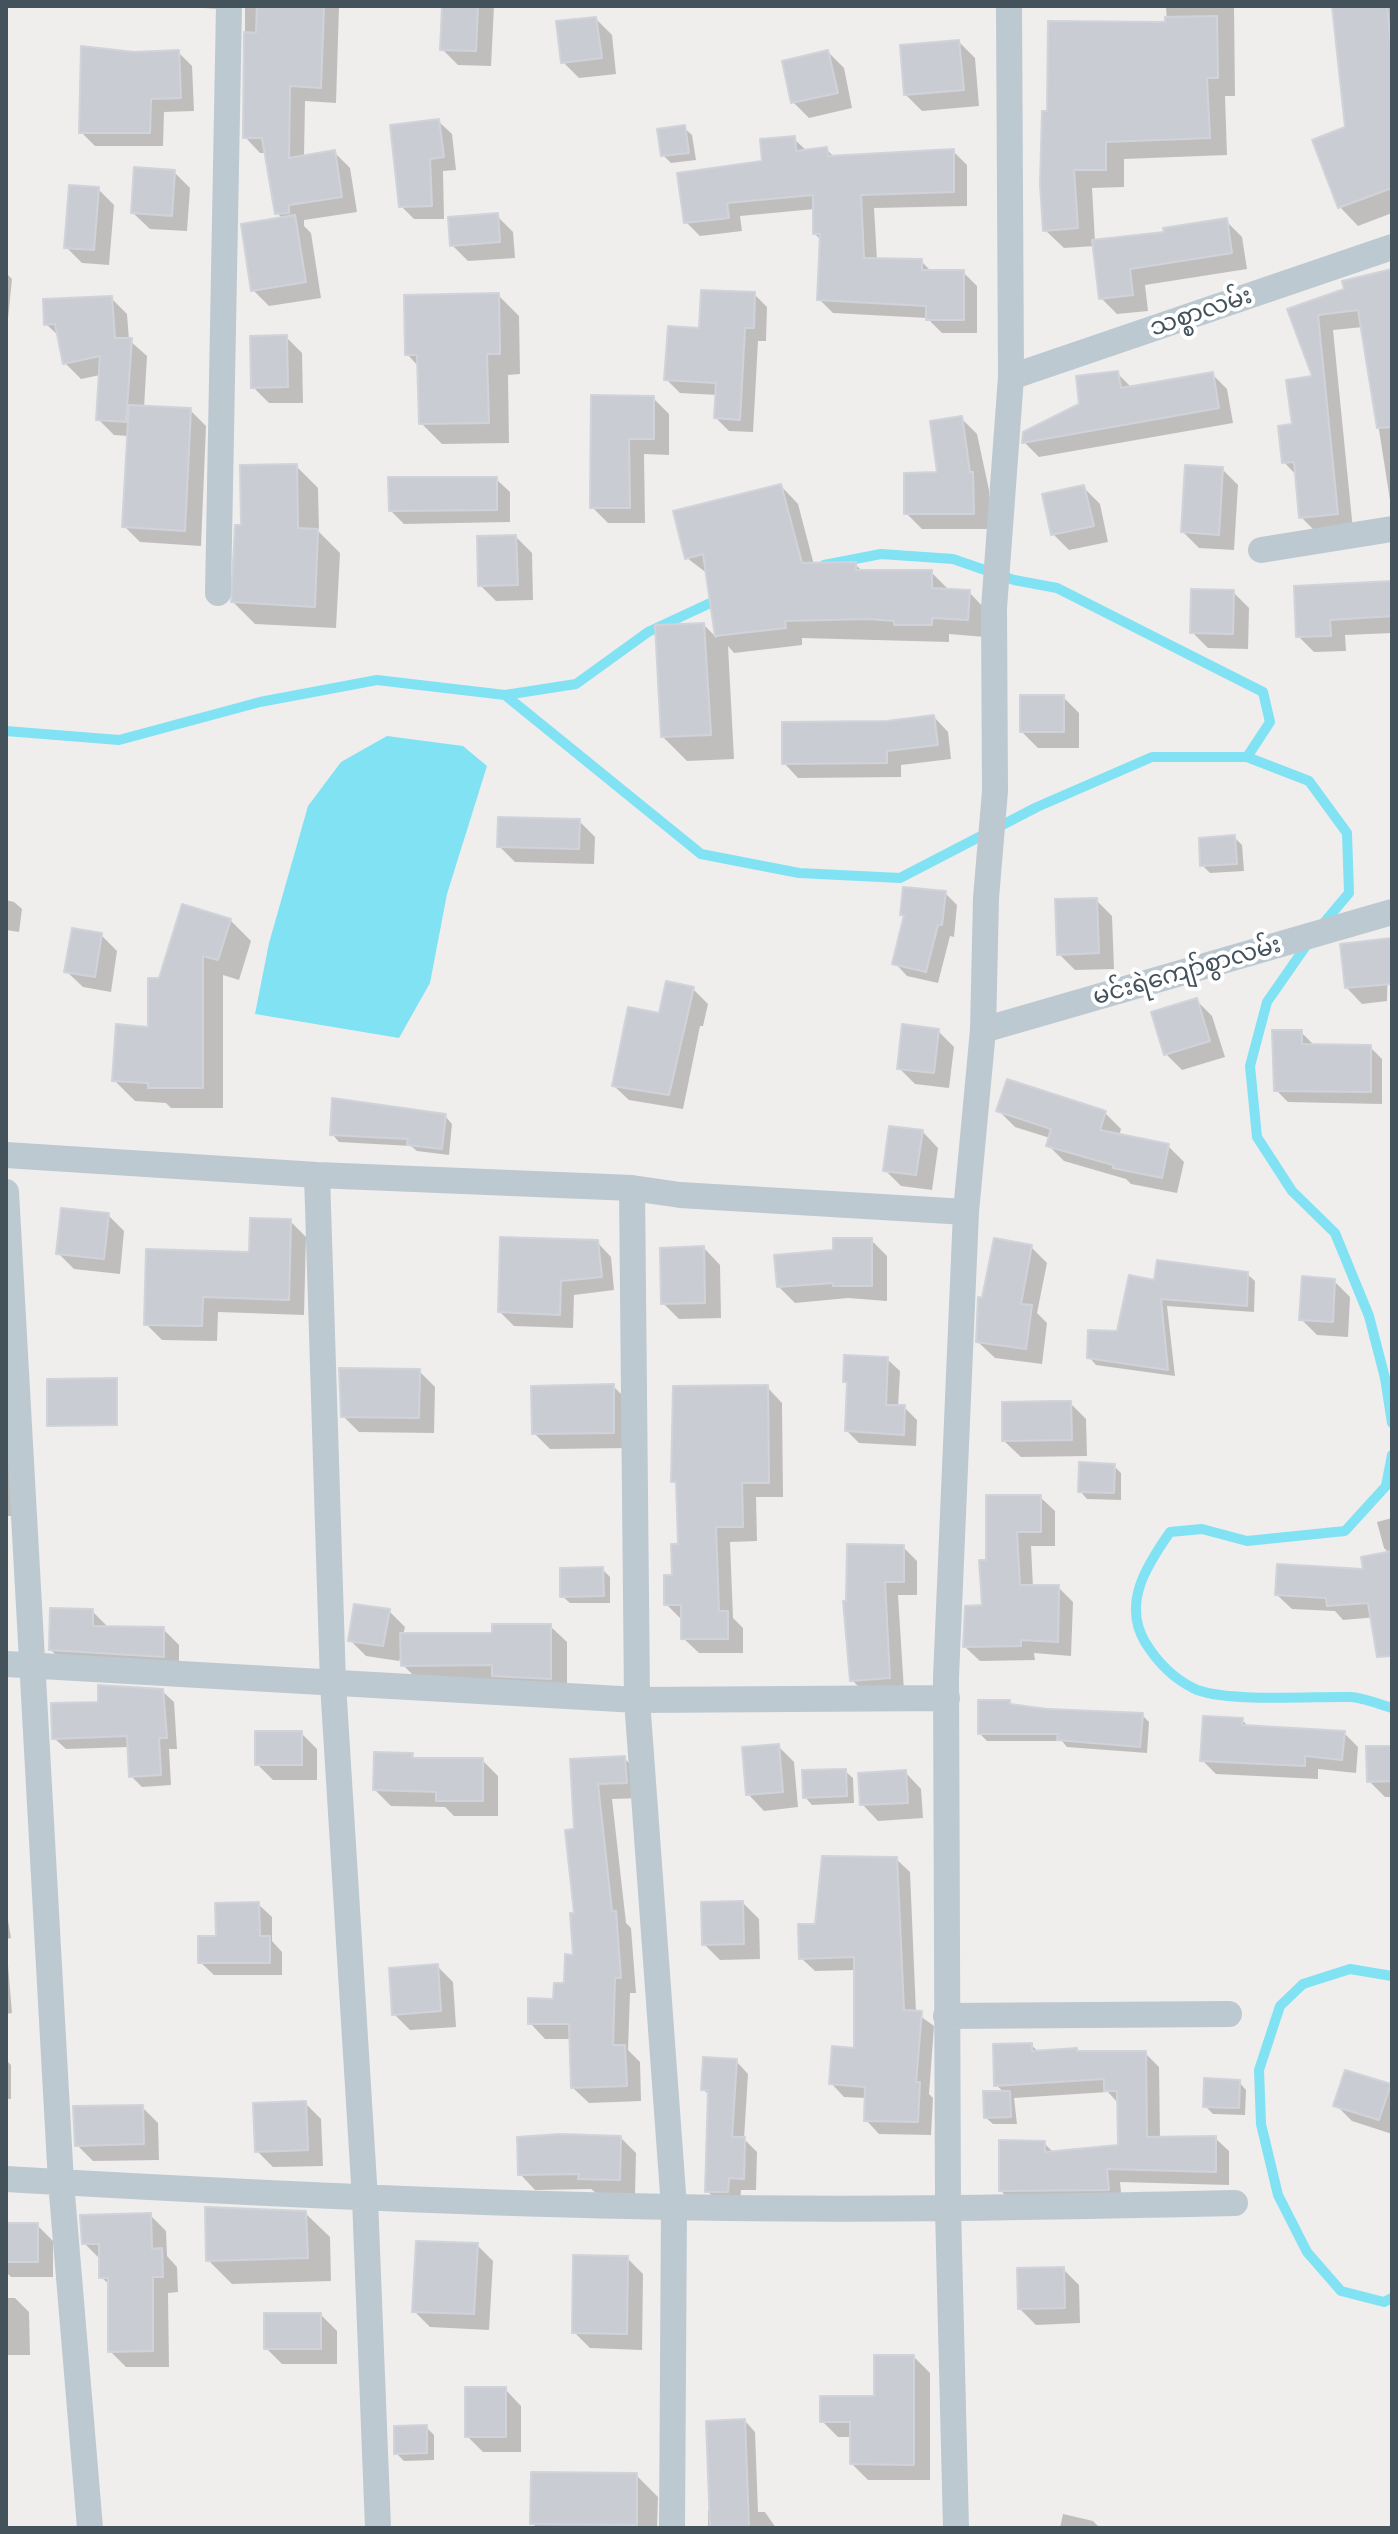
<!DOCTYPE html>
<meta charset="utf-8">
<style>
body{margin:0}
#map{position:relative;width:1398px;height:2534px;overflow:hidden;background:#f0eded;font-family:Cabin,sans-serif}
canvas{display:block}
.frame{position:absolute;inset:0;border:8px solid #44525c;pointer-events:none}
</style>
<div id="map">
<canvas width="1398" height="2534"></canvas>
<div class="frame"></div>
</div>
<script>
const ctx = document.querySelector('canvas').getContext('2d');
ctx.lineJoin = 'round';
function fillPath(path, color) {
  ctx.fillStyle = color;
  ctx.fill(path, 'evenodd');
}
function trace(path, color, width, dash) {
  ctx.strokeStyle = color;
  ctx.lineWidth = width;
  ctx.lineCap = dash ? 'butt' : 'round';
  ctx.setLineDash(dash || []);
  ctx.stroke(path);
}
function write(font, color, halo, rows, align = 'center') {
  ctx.font = font + ' Cabin,"Noto Sans Myanmar",sans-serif';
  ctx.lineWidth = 8;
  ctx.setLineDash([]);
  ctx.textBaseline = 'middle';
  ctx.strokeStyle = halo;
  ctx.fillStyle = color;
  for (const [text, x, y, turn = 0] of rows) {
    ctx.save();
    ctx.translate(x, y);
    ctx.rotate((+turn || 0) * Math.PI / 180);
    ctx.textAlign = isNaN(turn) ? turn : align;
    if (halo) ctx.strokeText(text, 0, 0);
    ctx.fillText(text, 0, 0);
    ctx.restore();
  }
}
fillPath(new Path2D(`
 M387 736 463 746 487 766 447 894 430 983 399 1038 255 1014 269 943 308 806 341 762Z`), '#80e2f3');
fillPath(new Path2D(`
 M173 6H244L234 10Z
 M245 6H339L336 103 305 101 304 157 334 152 350 168 357 212 304 220V226L311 233 321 298 269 306 253 290 283 219 277 213 267 153H260L245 137Z
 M444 6H494L491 66 458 65 442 49Z
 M1166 6H1234L1235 96H1225L1227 155 1124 159V187L1092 188 1095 242 1166 234 1226 221 1242 237 1247 269 1145 285 1148 311 1117 314 1101 298 1095 246 1064 248 1045 230 1042 184 1167 24Z
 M1334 6H1392V213L1358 226 1340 207 1347 129Z
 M596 19 612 35 616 74 579 78 563 62Z
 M959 42 975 58 979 106 922 111 906 95Z
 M178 52 192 66 194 111 164 112 163 146H95L81 132 134 54Z
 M828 52 844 68 852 108 809 118 793 102Z
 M438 121 452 134 456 170 443 171 444 219H414L401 206Z
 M684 128 692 135 696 160 671 163 663 155Z
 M794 139 807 151 826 149 834 157 953 151 967 165V206L874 208 877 260 921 261 932 272H963L977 286V333H942L927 318 833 313 819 299 822 241 815 234V209L740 216 742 231 700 236 686 222Z
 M174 172 190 188 187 231 150 229 133 213Z
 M98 189 114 205 109 265 82 263 66 247Z
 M497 216 513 232 515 258 468 261 452 245Z
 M1392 271V513L1363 327 1333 330 1353 530 1317 533 1301 517 1297 476 1284 462 1294 426 1314 378 1290 310Z
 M6 273 12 279 8 319H6Z
 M754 294 767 307 766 341H758L753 432 729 431 716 418 717 395 680 393 666 379 701 330Z
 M498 295 519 316 520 374 508 375 509 443 442 444 421 423 419 367 407 354Z
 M111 298 127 314 129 340 147 356 144 408 190 410 206 426 201 546 140 542 124 526 129 436 114 435 98 419 100 375 81 379 65 363 60 337 46 324Z
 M286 337 302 353 303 403H269L253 387Z
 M1117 373 1132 388 1212 374 1227 389 1233 423 1039 457 1024 442 1082 405Z
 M593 397 653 398 669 414V455L644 454 645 523H608L592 507Z
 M961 418 977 434 989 490V529H922L906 513 940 474Z
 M6 456 7 458V490H6Z
 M296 466 318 488 319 532 340 553 336 628 255 624 233 602 243 527Z
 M1222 469 1238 485 1234 550 1199 548 1183 532Z
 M496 479 510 492V522L404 524 391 511Z
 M781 486 798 504 814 565 855 564 863 572H931L950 591 969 592 986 610 985 637 949 634V642L802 638V645L734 653 728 646 734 759 687 761 663 737 704 625 717 638 708 574 687 558Z
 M1084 488 1100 504 1108 542 1069 550 1053 534Z
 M516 537 532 553 533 600 496 601 480 585Z
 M1296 588 1392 595V633L1345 635 1346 651 1314 652 1298 636Z
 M1233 592 1249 608 1248 649 1208 648 1192 632Z
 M1063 697 1079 713V748H1038L1022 732Z
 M934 717 948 732 951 759 901 765V777L798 778 784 763 887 723Z
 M579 821 595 837 594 864 515 862 499 846Z
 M1235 838 1242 845 1244 871 1210 873 1202 865Z
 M945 893 957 905 954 937 950 936 938 983 907 976 895 963 906 918 902 914Z
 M6 900 14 902 22 909 19 932 6 930Z
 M1096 900 1112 916 1114 969 1075 970 1059 954Z
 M230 920 251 941 239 980 223 975V1108H171L166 1103 135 1101 114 1080 150 1029 160 980Z
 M101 935 117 951 111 992 83 987 66 971Z
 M1388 958 1387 1001 1362 1004 1346 987Z
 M693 989 708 1004 703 1026H700L683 1109 629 1100 614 1086 661 1015Z
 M1196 1000 1212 1016 1225 1057 1182 1070 1166 1054Z
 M938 1031 954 1047 949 1088 915 1084 899 1068Z
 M1301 1032 1313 1044 1370 1047 1382 1059V1104L1288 1102 1276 1090Z
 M999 1111 1105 1113 1121 1129 1119 1136 1168 1146 1184 1162 1177 1193 1131 1184 1126 1179 1064 1161 1048 1145 1050 1138 1015 1127Z
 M445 1116 452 1124 449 1155 417 1151 411 1146 339 1142 332 1134Z
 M922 1131 938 1148 932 1190 901 1186 885 1170Z
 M108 1215 124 1231 120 1274 74 1269 58 1253Z
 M290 1221 306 1237 304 1315 218 1312 217 1341 162 1340 146 1324 251 1254Z
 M871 1240 887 1256V1301L848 1298 795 1303 779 1287 835 1252Z
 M597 1242 611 1257 614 1290 574 1295 573 1328 514 1326 500 1312Z
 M1031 1247 1047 1263 1037 1313 1047 1323 1042 1364 995 1358 978 1342 984 1300Z
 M704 1248 720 1265 721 1318 679 1319 663 1303Z
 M1247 1274 1255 1281 1254 1312 1167 1306 1175 1376 1096 1365 1089 1357 1119 1333 1155 1282Z
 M1334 1281 1350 1297 1348 1337 1317 1335 1301 1319Z
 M887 1359 900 1371 898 1407H904L917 1420 916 1446 859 1443 847 1431 849 1385 845 1381Z
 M419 1371 435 1387 434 1433 359 1432 343 1416Z
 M613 1386 629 1402 630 1448 550 1449 534 1433Z
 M767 1387 782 1403 783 1497H756L757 1541 730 1542 733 1618 743 1628V1653H699L683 1638 681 1619 666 1604 680 1546 679 1486 673 1481Z
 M1070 1403 1086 1419 1087 1456 1021 1457 1004 1441Z
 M6 1445 17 1457V1516H6Z
 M1114 1466 1121 1473V1500L1087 1499 1080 1491Z
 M1040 1497 1055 1511V1546H1031L1033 1587H1058L1073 1602 1071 1656 1034 1653 1035 1660 980 1661 965 1647 984 1607 988 1561Z
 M1392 1518V1624L1377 1617 1343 1620 1335 1611 1292 1609 1277 1595 1365 1571 1390 1554 1384 1548 1377 1522Z
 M903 1547 917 1561V1595H898L904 1691 866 1694 852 1680 845 1603Z
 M602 1569 610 1577V1603H570L562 1596Z
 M92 1611 108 1627 163 1629 179 1645V1672L67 1666 51 1650Z
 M389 1611 405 1627 403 1635H494L550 1626 567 1642V1694L419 1681 403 1665V1653L399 1661 366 1656 350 1640Z
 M162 1691 174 1702 177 1749H169L171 1785 142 1787 131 1776 129 1747 66 1749 54 1738 100 1704Z
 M1009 1702 1014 1706 1142 1715 1149 1722 1147 1753 1067 1747 1062 1741H987L980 1734Z
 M1242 1720 1249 1727 1344 1733 1358 1747 1356 1773 1318 1769V1779L1216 1774 1202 1760Z
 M301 1733 317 1749V1780H273L257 1764Z
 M778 1746 794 1762 798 1807 764 1811 748 1794Z
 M1392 1748V1797H1385L1369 1781Z
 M412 1755 417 1760H482L498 1776V1816H454L445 1807 391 1806 375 1790Z
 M624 1758 640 1774 642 1798 612 1799 626 1923 631 1928 636 1993H630L628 2050 640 2062 641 2101 589 2103 573 2088 571 2039H545L530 2023 566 1985 575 1957 576 1831 572 1761Z
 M845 1771 853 1778 854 1803 812 1805 805 1797Z
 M905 1772 921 1789 923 1818 878 1821 862 1804Z
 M896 1859 910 1872 916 2013 934 2026 929 2094 933 2098 931 2135 879 2134 866 2120V2098L844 2097 831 2083 856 2050V1970L815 1971 801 1958 817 1926Z
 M743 1903 759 1919 760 1959 720 1960 704 1944Z
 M258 1904 272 1917V1941L282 1952V1975H214L200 1962 218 1938Z
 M6 1908 11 1938 6 1939Z
 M6 1941 12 2013 6 2014Z
 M437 1966 453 1982 456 2027 410 2030 394 2014Z
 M1031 2045 1039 2052 1145 2053 1159 2067 1160 2138H1215L1229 2151V2185L1120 2182 1122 2202 1014 2204 1001 2191 1044 2143 1054 2153 1120 2147 1119 2104 1108 2092 1014 2098 1017 2124H993L985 2117 1005 2093 996 2085Z
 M6 2060 11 2065V2099H6Z
 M736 2061 748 2074 744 2139 757 2152 756 2190H741L740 2204 720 2203 707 2191 709 2095 703 2089Z
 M1346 2073 1392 2087V2134L1352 2121 1336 2105Z
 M1239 2082 1246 2090 1245 2115 1213 2114 1205 2106Z
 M305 2103 321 2119 323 2166 273 2167 257 2151Z
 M142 2107 158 2123 159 2160 93 2161 77 2145Z
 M621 2138 636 2153 635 2194 596 2193 591 2189 535 2190 520 2174Z
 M305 2213 330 2237 331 2281 232 2284 208 2260Z
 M150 2215 166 2231 167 2256 177 2267 178 2292 168 2293 169 2367H126L110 2351V2285L101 2277V2260L84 2243Z
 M6 2225H37L53 2241V2277H11L6 2272Z
 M477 2245 493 2261 489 2330 430 2327 414 2311Z
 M627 2258 643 2274 642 2350 590 2348 574 2332Z
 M1063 2269 1079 2285 1080 2323 1036 2325 1020 2309Z
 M6 2298H15L29 2312 30 2355H6Z
 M321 2315 337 2331V2364H282L266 2348Z
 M914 2357 930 2373V2480H868L852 2464V2437H838L822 2421 876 2398Z
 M505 2389 521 2406V2452H483L467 2436Z
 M745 2421 755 2432 758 2512H765L776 2528H708V2510H712Z
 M426 2427 434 2435V2460L404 2461 396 2453Z
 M636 2475 658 2497 657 2528H537L532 2523Z
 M1063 2514 1093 2521 1100 2528H1060Z`), '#0003');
trace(new Path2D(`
 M824 565 881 554 953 559 1014 580 1057 588 1263 692 1270 722 1247 757
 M505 695 576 684 648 632 721 598
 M6 731 119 740 260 702 377 680 505 695 701 854 799 873 900 878 1037 807 1152 757H1247L1309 781 1347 833 1349 893 1323 924
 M1308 943 1267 1002 1250 1066 1257 1137 1292 1191 1335 1233 1369 1316 1385 1378 1392 1423
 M1392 1455 1386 1486 1345 1531 1247 1541 1202 1529 1170 1532C1147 1565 1122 1603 1145 1642 1156 1660 1173 1678 1193 1688 1221 1703 1315 1696 1351 1697 1364 1698 1379 1704 1392 1708
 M1392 1976 1350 1969 1303 1984 1280 2006 1259 2070 1261 2124 1278 2195 1307 2252 1341 2291 1384 2302 1392 2298`), '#80e2f3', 10);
const building = new Path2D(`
 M257 6H324L321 88 290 86 289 158 335 150 342 197 289 205V213L275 214 262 138H243L244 32 256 33Z
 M442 6H478L476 51 440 50Z
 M1332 6H1387L1392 57V188L1338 208 1312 140 1345 127Z
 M1217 16 1218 78H1207L1210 138 1106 142V170H1074L1078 228 1043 231 1040 184 1042 111H1047L1048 21 1165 22V17Z
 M596 17 602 58 561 63 556 21Z
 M959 40 964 90 904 95 900 45Z
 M81 46 134 52 179 50 181 98 151 99 150 133H79Z
 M828 50 838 93 791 103 782 61Z
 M439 119 444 157 430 159 432 206 399 207 390 125Z
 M685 125 689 153 661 156 657 129Z
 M795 136 796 151 827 147 828 156 954 149V192L861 195 864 258 922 259V270H964V320H926V306L817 300 820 234H813V195L727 203 729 218 684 223 677 173 762 161 760 139Z
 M134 167 175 170 172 216 131 213Z
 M69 185 99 187 94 250 64 248Z
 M498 213 500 242 450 246 448 217Z
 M295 215 306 282 251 291 241 224Z
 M1227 218 1232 253 1130 269 1133 295 1099 299 1092 240 1164 232 1163 228Z
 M1392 269V427L1377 428 1358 310 1318 315 1338 514 1299 518 1294 462 1282 463 1278 426 1292 424 1286 380 1312 376 1287 309 1344 289 1342 281Z
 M701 290 755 292 754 328H745L740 420 714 418 716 383 664 380 668 326 699 328Z
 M499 293 500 354H487L489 423 419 424 417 355H405L404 295Z
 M112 296 115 338H132L126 422 96 420 100 356 63 364 55 324 44 325 43 299Z
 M287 335 288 387 251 388 250 336Z
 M1118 371 1121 388 1213 372 1219 408 1022 443 1023 432 1079 404 1076 376Z
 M591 395 654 396V439H629L630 508H590Z
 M129 405 191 408 185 531 122 527Z
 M962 416 970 472H973L974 514H904V473L937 472 930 421Z
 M297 464 298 528 318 529 315 607 231 602 235 525H241L240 465Z
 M1185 465 1223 467 1219 535 1181 532Z
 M388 477H497V510L389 511Z
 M781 484 802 563 856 562V570H932V588L970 590 968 620 932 618V625H894V621L868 619 785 621 786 628 715 636 703 554 685 559 673 511Z
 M1084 485 1094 526 1051 535 1042 494Z
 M516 535 518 585 478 586 477 536Z
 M1392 581V616L1330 620 1331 636 1296 637 1294 586Z
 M1191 589 1234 590 1233 634 1190 633Z
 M704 623 711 735 661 737 655 625Z
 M1020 695H1064V732H1020Z
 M934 715 938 745 887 751V763L782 764V722L887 721Z
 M498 817 580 819 579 849 497 847Z
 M1235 835 1237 864 1200 866 1199 838Z
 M903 887 946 891 942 925H938L926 972 892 964 904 915H900Z
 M1097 898 1099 953 1057 955 1055 899Z
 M182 904 231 919 218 960 203 956V1088H148V1083L112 1081 116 1024 148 1027V978H159Z
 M72 928 102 933 95 977 64 972Z
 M1392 938V984L1345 988 1340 944Z
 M666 981 694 987 669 1095 612 1086 628 1007 659 1013Z
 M1197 998 1210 1041 1164 1055 1151 1012Z
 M902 1024 939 1029 934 1073 897 1069Z
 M1272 1030H1302V1044L1371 1045V1092L1274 1091Z
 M1007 1079 1106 1111 1100 1130 1169 1144 1162 1178 1113 1168V1165L1046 1146 1051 1129 996 1111Z
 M332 1098 446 1114 442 1149 407 1145 408 1139 330 1135Z
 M889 1126 923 1130 916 1175 883 1171Z
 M61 1208 109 1213 104 1259 56 1254Z
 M250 1218 291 1219 289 1300 203 1297 202 1326 144 1325 146 1249 249 1252Z
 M500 1237 598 1240 602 1277 561 1281 560 1315 498 1312Z
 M833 1238H872V1286H833V1283L777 1287 774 1255 833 1250Z
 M994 1238 1032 1245 1021 1304 1032 1305 1026 1349 976 1342 978 1297 982 1298Z
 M704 1246 705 1303 661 1304 660 1248Z
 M1157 1260 1248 1272 1247 1306 1161 1299 1168 1370 1087 1358 1088 1330 1117 1331 1129 1275 1154 1280Z
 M1302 1276 1335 1279 1333 1322 1299 1320Z
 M844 1355 888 1357 886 1405H905L904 1435 845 1431 847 1382H843Z
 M339 1368 420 1369 419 1418 341 1417Z
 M117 1378V1425L47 1426V1379Z
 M614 1384V1433L532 1434 531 1386Z
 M768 1385 769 1483H742L743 1527H716L719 1611H728V1639H681V1605H664V1575H672L671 1544H678L676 1482H671L673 1386Z
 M1055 1401H1071L1072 1440 1002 1441V1402Z
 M1079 1462 1115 1464 1114 1493 1078 1492Z
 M986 1495H1041V1532H1017L1020 1585H1059L1058 1642 1021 1640V1646L963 1647 965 1606 982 1605 979 1560H986Z
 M847 1544 904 1545V1582H885L890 1678 850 1681 843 1601H846Z
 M1392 1551V1656L1377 1657 1368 1603 1327 1606 1326 1598 1275 1595 1277 1564 1363 1569 1361 1557Z
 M603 1567 604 1596 560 1597V1568Z
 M354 1604 390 1609 383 1646 348 1641Z
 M50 1608 93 1609V1626L164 1627V1657L49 1650Z
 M492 1624H551V1679L492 1676V1665L401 1666 400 1633H492Z
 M98 1685 163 1689 167 1738H159L161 1775 129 1777 127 1736 52 1739 51 1703 98 1702Z
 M978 1700H1010V1704L1047 1709 1143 1713 1140 1747 1057 1740 1058 1734H978Z
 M1203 1716 1243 1718 1242 1725 1345 1731 1342 1760 1305 1756V1766L1200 1761Z
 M255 1731H302V1765H255Z
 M779 1744 783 1792 746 1795 742 1747Z
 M1366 1746H1392V1781L1367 1782Z
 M374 1752 413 1753 412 1758H483V1801H436V1792L373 1790Z
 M625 1756 627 1783 598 1784 612 1911H616L621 1978H615L613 2045H625L627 2086 571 2088 569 2024H528V1998L553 1999 554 1983H564L565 1954 573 1955 570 1913H574L565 1830 574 1829 570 1759Z
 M846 1769 847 1796 803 1798 802 1770Z
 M906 1770 908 1803 860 1805 858 1773Z
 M822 1856 897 1857 904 2010 922 2011 916 2082H920L918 2122 864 2121 865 2087 829 2084 832 2046 854 2048V1957L799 1959 798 1924H815Z
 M743 1901 744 1944 702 1945 701 1902Z
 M259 1902 260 1936H270V1963H198V1936H216L215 1903Z
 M438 1964 441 2011 392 2015 389 1968Z
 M1032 2043V2051L1077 2048V2051H1146L1147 2137 1216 2136V2172L1107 2169 1109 2190 999 2191V2140L1045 2141V2152L1118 2145 1117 2091H1104V2079L994 2086 993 2044Z
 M703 2057 737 2059 732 2137H745L744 2179 729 2178 728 2192H705L708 2090H701Z
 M1345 2070 1391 2084 1379 2120 1333 2106Z
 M1204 2078 1240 2080 1239 2108 1203 2107Z
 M983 2091H1010L1011 2117 984 2118Z
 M306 2101 308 2150 255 2152 253 2103Z
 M143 2105 144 2144 75 2146 73 2106Z
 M560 2134 621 2136 620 2180 578 2179 579 2174 518 2175 517 2137Z
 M205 2207 306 2211 308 2258 206 2261Z
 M151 2213 152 2249 162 2248 163 2277H153V2351L108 2352V2278H99V2244H82L80 2215Z
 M6 2223H38V2262H6Z
 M416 2241 478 2243 474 2314 412 2312Z
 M573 2255 628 2256 627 2334 572 2333Z
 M1064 2267 1065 2308 1018 2309 1017 2268Z
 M264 2313H321V2349H264Z
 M874 2355H914V2465L850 2464V2422H820V2396H874Z
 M465 2387H506V2437H465Z
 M745 2419 749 2528H710L706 2421Z
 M427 2425V2453L394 2454V2426Z
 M531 2472 637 2473V2525L530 2524Z`);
fillPath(building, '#c9ccd2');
trace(building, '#d0d3d9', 2);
trace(new Path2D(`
 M1011 377 1392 247
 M1261 550 1392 529
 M218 593 229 6
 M983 1030 1392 912
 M6 1155 317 1175 632 1188 680 1195 966 1212
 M317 1175 333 1684 365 2199 378 2528
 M632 1188 637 1700 674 2207 672 2528
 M6 1192 61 2182 90 2528
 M6 1664 637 1700 947 1698
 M946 2016 1229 2014
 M6 2179C228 2192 450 2203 673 2207 861 2211 1048 2207 1235 2203
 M956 2528 948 2209 946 1677 966 1212 983 1030 986 898 995 791 994 608 1011 377 1009 6`), '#bcc9d1', 26);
write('24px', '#44525c', '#fff', [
 ["သစ္စာလမ်း",1201,312,-19],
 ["မင်းရဲကျော်စွာလမ်း",1187,971,-16]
]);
</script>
